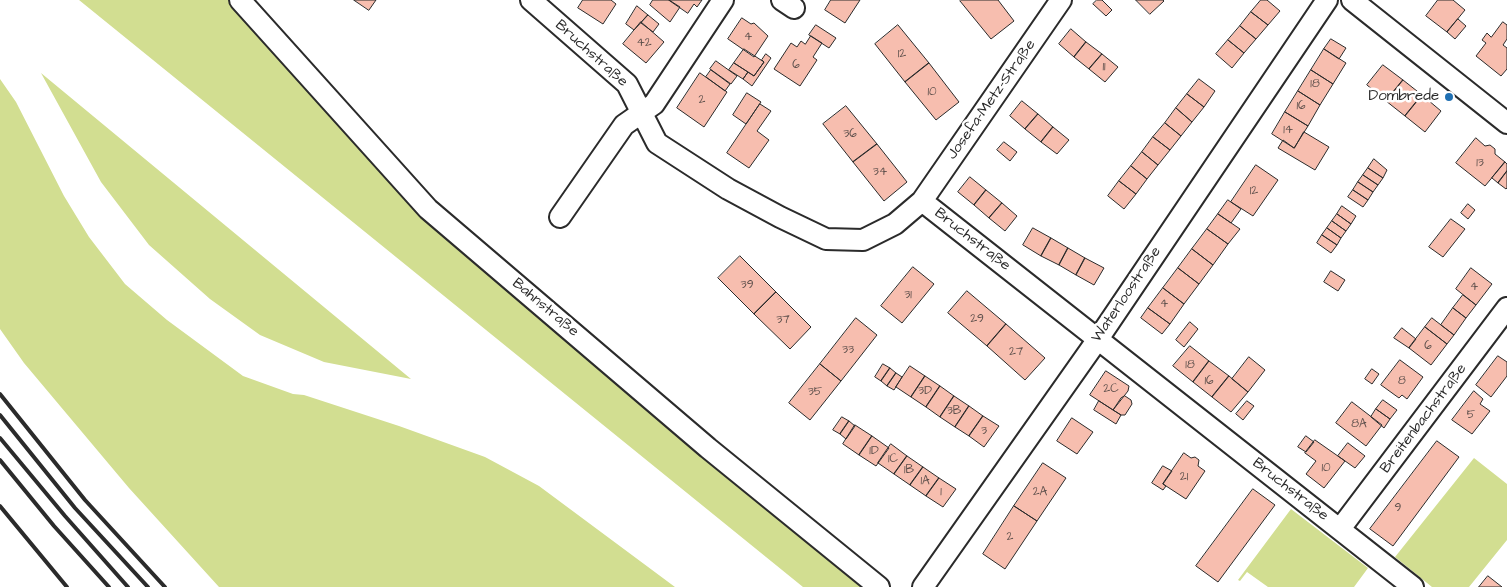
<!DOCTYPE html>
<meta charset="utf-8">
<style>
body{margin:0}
canvas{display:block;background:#fff}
</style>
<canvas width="1507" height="587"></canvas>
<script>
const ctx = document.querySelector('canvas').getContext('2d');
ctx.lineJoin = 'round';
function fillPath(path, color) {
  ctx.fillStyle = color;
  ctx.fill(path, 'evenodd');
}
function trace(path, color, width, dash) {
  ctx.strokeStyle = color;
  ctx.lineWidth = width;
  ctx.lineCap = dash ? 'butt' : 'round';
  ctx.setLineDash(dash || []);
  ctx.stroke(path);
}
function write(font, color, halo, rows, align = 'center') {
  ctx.font = font + ' "Architects Daughter",sans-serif';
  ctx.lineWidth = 5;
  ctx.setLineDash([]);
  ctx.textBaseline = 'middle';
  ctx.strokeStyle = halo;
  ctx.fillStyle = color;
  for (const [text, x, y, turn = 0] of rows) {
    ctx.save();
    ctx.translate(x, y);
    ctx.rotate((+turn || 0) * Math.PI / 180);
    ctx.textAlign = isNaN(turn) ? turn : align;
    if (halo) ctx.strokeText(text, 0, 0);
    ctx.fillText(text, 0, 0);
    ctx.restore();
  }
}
fillPath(new Path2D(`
 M79 0H238L428 209 868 587H803Z
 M41 73 411 379 324 362 260 335 210 299 149 245 101 182Z
 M0 79 16 102 64 196 89 237 125 284 167 320 243 376 293 394 304 395 399 426 485 457 539 486 675 587H219L129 488 24 363 0 329Z
 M1474 458 1507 484V540L1469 587H1432L1395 557Z
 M1291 509 1368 568 1354 587H1268L1247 572 1240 581 1238 580Z`), '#d2de91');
const building = new Path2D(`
 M354 0H376L369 10Z
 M583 0H611L616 4 603 24 578 8Z
 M653 0H669L680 7 670 22 650 5Z
 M669 0H702L697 7 694 4 688 13Z
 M831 0H860L845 23 825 10Z
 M961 0H998L1014 21 991 39 960 1Z
 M1097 0H1102L1112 10 1106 16 1093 4Z
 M1136 0H1163L1164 1 1150 14Z
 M1261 0H1267L1280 11 1268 25 1251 12Z
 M1438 0H1453L1465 10 1447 32 1426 16Z
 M637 6 648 15 634 30 626 24Z
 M1251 12 1268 25 1256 39 1240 26Z
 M648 15 659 24 653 32 641 23Z
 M742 18 751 24 754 23 768 36 754 57 728 39Z
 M1458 19 1466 26 1455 39 1447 32Z
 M641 22 664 42 646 63 623 44Z
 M1503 22 1507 25V39L1503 45 1507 48V69L1501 76 1476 56 1486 43 1482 40 1487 33 1491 37Z
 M816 25 836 38 829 48 809 35Z
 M898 25 929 63 905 82 875 44Z
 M1240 26 1256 39 1244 53 1228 40Z
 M1071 29 1086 42 1074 57 1059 44Z
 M811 36 822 43 813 57 817 60 800 86 774 69 791 43 797 47 801 41 805 44Z
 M1331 39 1346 48 1339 59 1324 49Z
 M1228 40 1244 53 1232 68 1216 54Z
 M1086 42 1102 54 1089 69 1074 57Z
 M744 49 764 62 754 76 734 63Z
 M1324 49 1346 63 1333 84 1311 70Z
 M766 54 771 58 752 86 743 79 748 72 754 76 764 62 762 60Z
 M1102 54 1118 67 1105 82 1089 69Z
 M716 61 737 76 731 84 710 69Z
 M734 63 748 72 743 79 729 70Z
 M929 63 959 102 936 120 905 82Z
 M1383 65 1403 80 1386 101 1367 85Z
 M711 70 730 84 725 91 706 77Z
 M1311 70 1333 84 1320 105 1298 91Z
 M700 73 727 92 704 127 677 108Z
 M1199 79 1215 91 1204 107 1187 94Z
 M1403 80 1422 95 1405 116 1386 101Z
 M1298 91 1320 105 1308 126 1285 112Z
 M747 93 761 102 746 124 733 115Z
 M1187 94 1204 107 1192 122 1176 108Z
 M1422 95 1441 111 1425 132 1405 116Z
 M1022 101 1038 114 1025 129 1010 116Z
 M760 104 771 111 757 131 769 140 749 168 727 153Z
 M846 106 877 144 853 162 823 124Z
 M1176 108 1192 122 1181 136 1165 123Z
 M1285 112 1308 126 1294 148 1272 134Z
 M1038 114 1053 127 1041 142 1025 129Z
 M1165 123 1181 136 1170 150 1153 137Z
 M1053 127 1069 140 1057 154 1041 142Z
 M1304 132 1329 147 1315 170 1278 148 1283 140 1294 148Z
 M1153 137 1170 150 1158 165 1142 152Z
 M1476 138 1485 146 1490 145 1495 149V154L1505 162 1485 186 1456 163Z
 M1004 142 1017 152 1010 161 997 150Z
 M877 144 907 182 884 201 853 162Z
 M1142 152 1158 165 1147 179 1131 166Z
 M1374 159 1387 170 1383 178 1368 168Z
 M1505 162 1507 164V171L1498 183 1492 178Z
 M1256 165 1278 180 1253 216 1231 202Z
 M1131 166 1147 179 1136 194 1119 181Z
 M1368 168 1383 178 1378 185 1363 175Z
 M1507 171V188L1506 189 1498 183Z
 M1363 175 1378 185 1373 192 1358 182Z
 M970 177 986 190 974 205 958 192Z
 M1119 181 1136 194 1124 209 1108 196Z
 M1358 182 1373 192 1368 200 1353 190Z
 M986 190 1002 203 989 218 974 205Z
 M1353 190 1368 200 1363 207 1348 197Z
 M1228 200 1241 209 1231 223 1218 214Z
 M1002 203 1017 216 1005 231 989 218Z
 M1468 204 1475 210 1468 219 1461 213Z
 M1342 206 1356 216 1351 224 1337 214Z
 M1218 214 1240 229 1228 244 1207 229Z
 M1337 214 1351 224 1346 231 1332 221Z
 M1451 219 1465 229 1443 257 1429 247Z
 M1332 221 1346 231 1341 238 1327 228Z
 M1033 228 1051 238 1041 256 1023 245Z
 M1327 228 1341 238 1337 245 1322 235Z
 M1207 229 1228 244 1213 265 1192 249Z
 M1322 235 1337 245 1331 253 1317 243Z
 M1051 238 1068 248 1059 265 1041 256Z
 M1068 248 1085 258 1076 275 1059 265Z
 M1192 249 1213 265 1199 284 1178 268Z
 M740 256 776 292 754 314 718 278Z
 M1085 258 1104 268 1094 285 1076 275Z
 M913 267 934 284 902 323 881 306Z
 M1178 268 1199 284 1184 304 1163 288Z
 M1471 268 1492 284 1476 305 1456 289Z
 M1331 271 1345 280 1338 291 1324 282Z
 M1163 288 1184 304 1170 324 1148 308Z
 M967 291 1006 324 987 346 948 313Z
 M776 292 811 327 790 349 754 314Z
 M1463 295 1476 305 1466 318 1453 308Z
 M1148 308 1170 324 1162 334 1141 318Z
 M1453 308 1466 318 1454 335 1441 325Z
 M856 318 877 335 841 381 820 364Z
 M1432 318 1454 335 1447 344 1425 327Z
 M1190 322 1198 329 1184 347 1176 340Z
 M1006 324 1045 358 1025 380 987 346Z
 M1425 327 1447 344 1431 365 1409 348Z
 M1402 328 1416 339 1409 348 1394 338Z
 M1190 346 1209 361 1193 382 1173 366Z
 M1498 356 1507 362V376L1491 397 1476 385Z
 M1249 357 1265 370 1248 392 1232 379Z
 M1400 360 1423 377 1407 399 1402 395 1399 398 1381 385Z
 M1209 361 1229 376 1212 397 1193 382Z
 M820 364 841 381 810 420 789 403Z
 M883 364 890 368 881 381 875 377Z
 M910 366 925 376 911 397 896 387Z
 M890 368 896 373 887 386 881 381Z
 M1372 369 1379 374 1372 384 1365 379Z
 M1106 371 1129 386 1128 391 1113 410 1090 395Z
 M896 373 902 377 894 390 887 386Z
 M925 376 940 386 926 407 911 397Z
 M1229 376 1248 392 1231 412 1212 397Z
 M940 386 954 396 940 417 926 407Z
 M1474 391 1483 399 1480 404 1490 411 1472 434 1452 420Z
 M954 396 969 406 955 427 940 417Z
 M1125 396 1131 400 1132 404 1125 415H1121L1113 410 1121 398Z
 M1383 400 1397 410 1390 419 1376 409Z
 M1099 401 1121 415 1116 424 1094 410Z
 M1247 401 1254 406 1243 420 1236 414Z
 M1352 402 1382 425 1366 446 1336 423Z
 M969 406 983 416 969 436 955 427Z
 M1376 409 1390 419 1384 428 1371 417Z
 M983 416 999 426 984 447 969 436Z
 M842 417 849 421 840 434 833 430Z
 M1072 418 1093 432 1077 454 1057 441Z
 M849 421 855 426 846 439 840 434Z
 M855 425 872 436 859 455 843 444Z
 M872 436 889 448 876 466 859 455Z
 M1306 436 1314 442 1306 452 1298 447Z
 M1315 440 1345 461 1324 488 1306 474 1316 461 1305 453Z
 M1437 441 1459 457 1393 546 1370 529Z
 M1348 443 1365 456 1355 468 1338 456Z
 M891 444 907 456 894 474 878 463Z
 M1184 453 1191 458 1195 457 1199 460 1198 466 1205 471 1186 499 1163 484Z
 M907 456 923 467 910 485 894 474Z
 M1043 463 1066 478 1037 521 1014 506Z
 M1163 466 1172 471 1163 484 1166 486 1163 490 1152 483Z
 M923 467 939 478 926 496 910 485Z
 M939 478 956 489 943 507 926 496Z
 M1253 489 1275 505 1218 582 1196 566Z
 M1014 506 1037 521 1005 569 983 554Z
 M1488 576 1502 587H1479Z`);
fillPath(building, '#f7beaf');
trace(building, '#2b2b2b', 1);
const minor = new Path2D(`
 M240 0 428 209 708 448 879 587
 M531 0 627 84 657 143 728 189 780 217 826 239 863 240 895 224 922 201 1061 0
 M782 0 794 8
 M1352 0 1507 123
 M922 201 1413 587
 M560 217 624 125 654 104 723 0
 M1340 529 1507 308
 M923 587 1098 339 1327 0`);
trace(minor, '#2b2b2b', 24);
trace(minor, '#fff', 20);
trace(new Path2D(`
 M0 394 85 500 165 587
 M0 415 75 508 148 587
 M0 438 65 516 128 587
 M0 460 54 526 109 587
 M0 506 67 587`), '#2b2b2b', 4);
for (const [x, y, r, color] of [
 [1449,97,5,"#1f6fb2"]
]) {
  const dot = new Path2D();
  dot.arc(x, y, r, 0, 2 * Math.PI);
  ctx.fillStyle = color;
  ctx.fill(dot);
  trace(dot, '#fff', 2);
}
write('12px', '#5e504c', null, [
 ["4",748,37],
 ["42",644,43],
 ["12",902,54],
 ["6",796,65],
 ["11",1104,67],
 ["18",1315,84],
 ["10",932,92],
 ["2",702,100],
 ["16",1301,106],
 ["14",1288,130],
 ["36",850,134],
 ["13",1480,163],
 ["34",880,172],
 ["12",1254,191],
 ["39",747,285],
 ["4",1474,287],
 ["31",908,295],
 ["4",1164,304],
 ["29",977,319],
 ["37",783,320],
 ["6",1428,346],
 ["33",848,350],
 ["27",1016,352],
 ["18",1190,365],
 ["16",1209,381],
 ["8",1402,381],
 ["2C",1111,389],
 ["3D",925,391],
 ["35",815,392],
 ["3B",954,411],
 ["5",1471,415],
 ["8A",1359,424],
 ["3",984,431],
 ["1D",874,451],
 ["1C",893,459],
 ["10",1326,468],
 ["1B",909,470],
 ["21",1184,477],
 ["1A",925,481],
 ["1",941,492],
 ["2A",1040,492],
 ["9",1398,508],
 ["2",1010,537]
]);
write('15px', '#2b2b2b', '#fff', [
 ["Bruchstraße",591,54,42],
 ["Josefa-Metz-Straße",992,100,-55],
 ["Bruchstraße",972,240,38],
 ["Waterloostraße",1127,295,-56],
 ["Bahnstraße",545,308,40],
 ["Breitenbachstraße",1424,419,-53],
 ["Bruchstraße",1290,490,38]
]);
write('15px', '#2b2b2b', '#fff', [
 ["Dombrede",1439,97]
], 'right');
</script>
